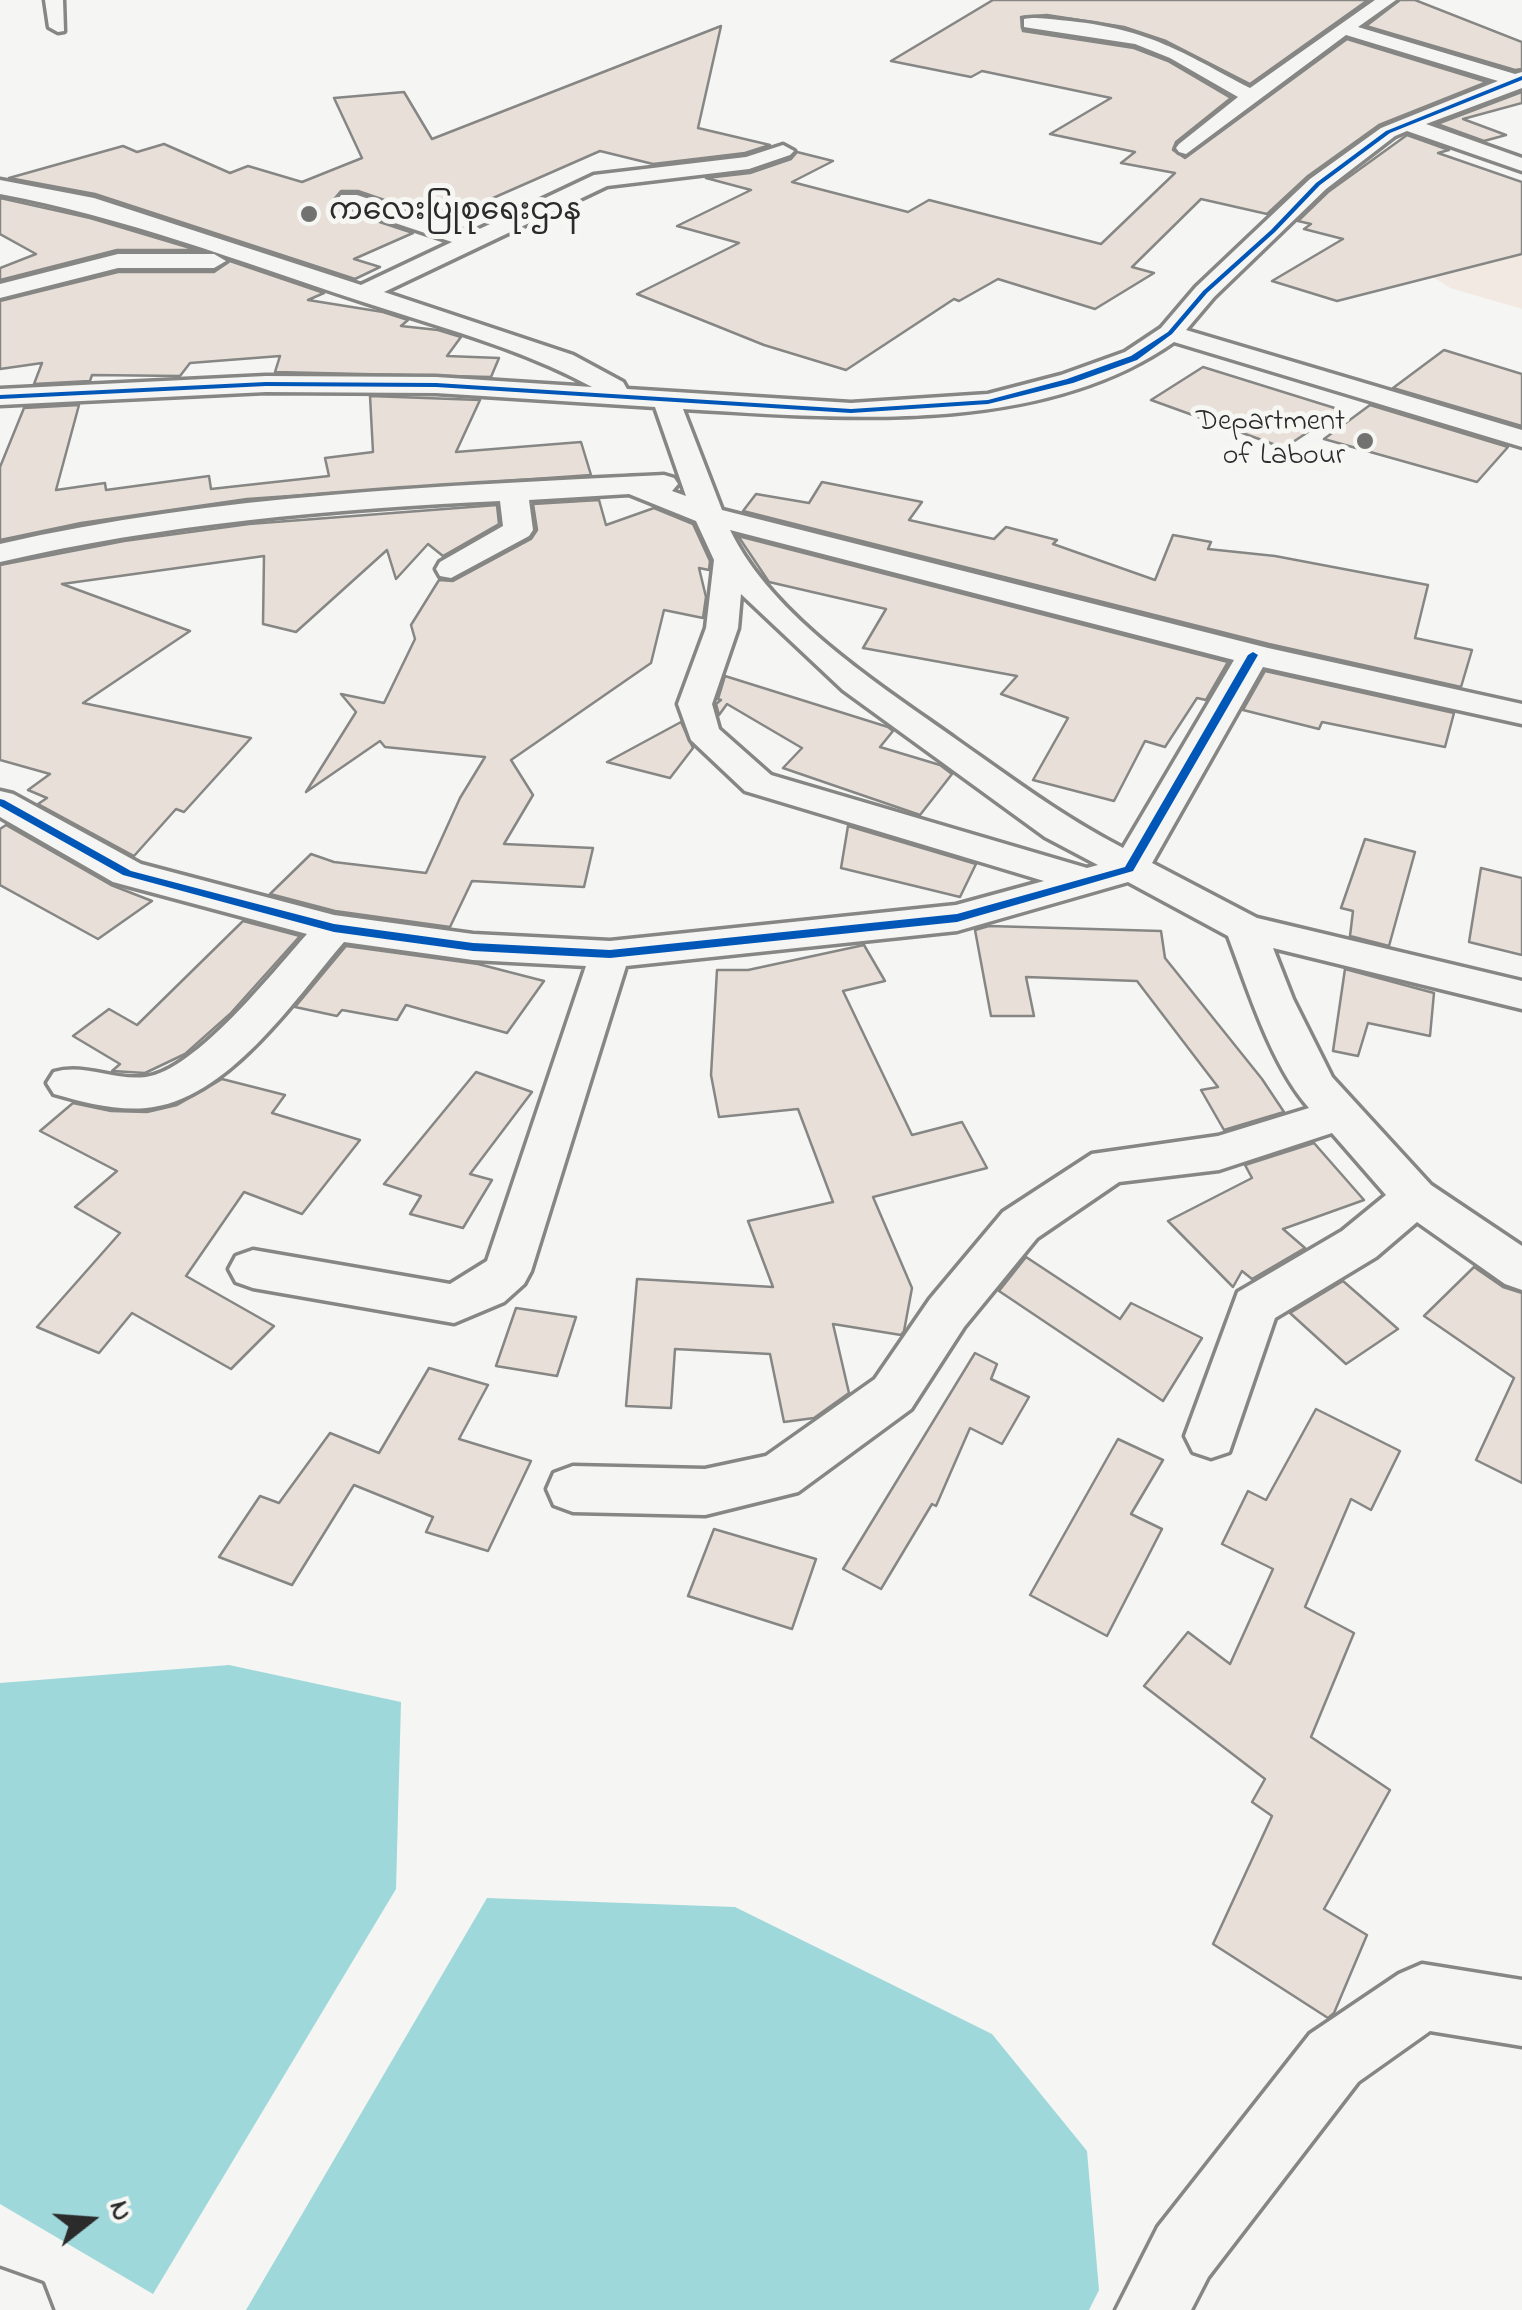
<!DOCTYPE html>
<meta charset="utf-8">
<style>
body{margin:0}
#map{position:relative;width:1522px;height:2310px;overflow:hidden;background:#f5f5f3;font-family:"Indie Flower",sans-serif}
canvas{display:block}
.north{position:absolute;left:40px;top:2170px;width:100px;height:100px;-webkit-text-stroke:8px #f6f6f2;paint-order:stroke;rotate:73deg;font-size:28px;font-weight:700;line-height:40px;text-align:center;color:#2b2b2b}
.north::after{content:'';display:block;margin:auto;width:35px;height:45px;background:#2b2b2b;clip-path:polygon(50% 0,100% 100%,50% 72%,0 100%)}
</style>
<div id="map">
<canvas width="1522" height="2310"></canvas>
<div class="north">N</div>
</div>
<script>
const ctx = document.querySelector('canvas').getContext('2d');
ctx.lineJoin = 'round';
function fillPath(path, color) {
  ctx.fillStyle = color;
  ctx.fill(path, 'evenodd');
}
function trace(path, color, width, dash) {
  ctx.strokeStyle = color;
  ctx.lineWidth = width;
  ctx.lineCap = dash ? 'butt' : 'round';
  ctx.setLineDash(dash || []);
  ctx.stroke(path);
}
function write(font, color, halo, rows, align = 'center') {
  ctx.font = font + ' "Indie Flower","Noto Sans Myanmar",sans-serif';
  ctx.lineWidth = 10;
  ctx.setLineDash([]);
  ctx.textBaseline = 'middle';
  ctx.strokeStyle = halo;
  ctx.fillStyle = color;
  for (const [text, x, y, turn = 0] of rows) {
    ctx.save();
    ctx.translate(x, y);
    ctx.rotate((+turn || 0) * Math.PI / 180);
    ctx.textAlign = isNaN(turn) ? turn : align;
    if (halo) ctx.strokeText(text, 0, 0);
    ctx.fillText(text, 0, 0);
    ctx.restore();
  }
}
fillPath(new Path2D(`
 M1522 210V309L1450 288 1396 253Z`), '#f2eae2');
fillPath(new Path2D(`
 M229 1665 401 1702 396 1889 153 2294 0 2204V1683Z
 M487 1898 735 1907 992 2034 1087 2151 1099 2290 1089 2310H246Z`), '#9fd8da');
const building = new Path2D(`
 M993 0H1368L1250 84 1166 41 1124 27 1047 15 1021 17 1023 31 1134 48 1168 61 1231 98 1176 142 1173 150 1185 158 1347 39 1487 82 1379 125 1308 176 1267 214 1201 199 1132 267 1154 273 1095 309 998 279 959 301 954 299 846 370 764 345 637 294 739 243 677 226 751 190 706 178 750 173 791 159 797 152 833 161 792 182 908 212 929 200 1101 244 1175 173 1121 163 1135 152 1050 134 1111 98 982 71 971 77 891 61Z
 M1400 0H1415L1522 42V69L1515 70 1366 26Z
 M721 26 698 128 770 145 745 153 653 164 600 151 443 220 358 191H341L335 198 340 209 413 233 354 259 380 267 355 279 95 194 9 178 123 146 137 152 164 144 230 173 248 166 302 182 362 158 334 98 404 92 432 139Z
 M1522 92V103L1463 119 1506 135 1484 141 1437 124Z
 M1407 135 1449 150 1438 153 1522 182V254L1337 301 1272 281 1343 239 1304 229 1311 224 1298 221 1328 192Z
 M0 198 90 218 197 250H117L0 280V268L36 254 0 234Z
 M230 261 324 293 308 300 383 312 408 320 401 326 438 330 461 337 447 356 499 358 491 377 275 372 280 356 190 363 180 376 92 375 90 381 34 384 42 363 0 369V301L118 272H214Z
 M1444 350 1522 374V426L1393 388Z
 M1203 367 1341 410 1284 448 1151 400Z
 M370 396 480 400 456 452 581 442 591 475 247 499 81 523 0 540V467L24 408 79 405 56 490 105 483 106 490 209 476 211 489 329 476 325 458 373 452Z
 M1370 405 1508 447 1477 482 1324 439Z
 M822 482 922 502 909 520 994 539 1006 527 1057 540 1053 544 1155 580 1173 535 1211 542 1208 549 1275 556 1428 585 1415 638 1472 650 1461 687 1269 644 743 511 756 494 809 503Z
 M599 500 606 525 654 508 693 524 710 561 709 570 699 568 706 597 703 618 664 610 651 663 511 760 533 795 504 844 593 848 584 887 472 881 450 927 335 911 270 894 311 854 334 862 426 873 460 798 485 757 385 747 380 741 306 792 356 712 341 694 384 703 415 639 411 625 439 580 453 581 531 539 537 530 533 504Z
 M497 505 499 524 443 556 428 544 396 579 387 550 296 632 263 624 264 556 62 584 190 631 83 703 251 738 184 812 176 809 134 856 38 804 47 798 28 790 50 774 0 760V565L124 541 249 524Z
 M738 536 1228 662 1206 700 1197 698 1165 747 1145 741 1114 801 1033 780 1068 718 1001 694 1017 676 863 648 886 609 769 582Z
 M1265 671 1454 713 1445 747 1322 722 1319 729 1243 710Z
 M725 676 888 727 893 731 880 747 940 765 952 774 920 815 783 768 802 748 727 704 719 715 716 704 721 700 718 699Z
 M681 722 693 748 670 778 607 762Z
 M6 825 111 885 152 901 98 939 0 885V829Z
 M848 826 976 864 960 897 841 868Z
 M1365 839 1415 852 1389 946 1350 936 1353 911 1341 908Z
 M1481 868 1522 878V955L1469 942Z
 M243 921 300 936 230 1014 185 1054 145 1073 112 1071 120 1064 73 1036 109 1009 137 1025Z
 M989 926 1161 931 1165 958 1262 1079 1284 1112 1224 1130 1201 1090 1218 1087 1137 981 1026 977 1034 1016H991L975 930Z
 M864 945 885 981 843 991 912 1135 962 1122 987 1168 873 1197 912 1288 904 1331 901 1335 833 1324 849 1393 814 1418 784 1422 770 1354 675 1349 671 1408 626 1406 637 1279 773 1287 748 1221 833 1202 798 1109 719 1117 711 1075 717 970H748Z
 M346 946 478 964 544 981 507 1033 406 1005 397 1020 342 1010 337 1016 295 1007Z
 M1345 969 1434 993 1430 1036 1368 1023 1358 1056 1333 1051Z
 M476 1072 532 1092 470 1174 492 1180 463 1228 410 1214 421 1196 384 1184Z
 M222 1079 285 1095 272 1113 360 1140 302 1214 244 1192 186 1276 274 1326 231 1369 132 1313 99 1353 37 1327 120 1233 75 1207 117 1171 40 1131 73 1103 111 1111 147 1112 177 1105Z
 M1314 1143 1364 1200 1283 1229 1305 1248 1252 1279 1242 1271 1233 1287 1168 1221 1252 1178 1245 1165Z
 M1026 1257 1120 1319 1131 1303 1202 1338 1163 1401 999 1291Z
 M1474 1267 1503 1287 1522 1293V1483L1476 1460 1514 1378 1424 1316Z
 M1343 1281 1398 1329 1346 1364 1290 1313Z
 M516 1308 576 1317 557 1376 496 1366Z
 M975 1353 997 1364 991 1379 1029 1397 1002 1444 970 1428 936 1506 932 1504 881 1589 843 1569Z
 M429 1368 488 1385 459 1439 531 1461 488 1551 426 1532 433 1517 354 1485 292 1585 219 1557 260 1496 279 1503 330 1433 379 1453Z
 M1316 1409 1400 1451 1371 1510 1351 1499 1305 1607 1354 1633 1311 1737 1390 1790 1324 1909 1367 1935 1334 2013 1328 2018 1213 1944 1272 1816 1252 1802 1265 1779 1144 1686 1188 1632 1230 1664 1273 1569 1222 1544 1248 1491 1266 1500Z
 M1118 1439 1163 1460 1131 1514 1162 1529 1107 1636 1030 1595Z
 M714 1529 816 1559 792 1629 688 1596Z`);
fillPath(building, '#e8e0d8');
trace(building, '#868685', 2.5);
const minor = new Path2D(`
 M45 0H63L64 31 58 32 49 27Z
 M1375 0H1396L1358 27 1515 74 1522 72V88L1426 124 1522 158V171L1407 131 1395 136 1326 189 1214 297 1186 330 1522 430V447L1174 342C1039 437 839 418 683 409L722 510 1268 648 1522 704V724L1263 667 1152 863 1257 918 1522 981V1009L1273 948 1293 999 1332 1077 1431 1185 1522 1246V1290L1505 1284 1417 1222 1376 1257 1275 1318 1229 1452 1211 1458 1193 1452 1185 1436 1238 1292 1342 1231 1386 1195 1332 1133 1219 1170 1119 1182 1037 1238 964 1327 911 1409 798 1492 705 1515 573 1512 554 1505 547 1489 554 1473 573 1466 705 1469 766 1456 875 1379 930 1299 1003 1212 1092 1154 1218 1136 1309 1108C1271 1065 1248 989 1228 936L1128 882 957 931 626 966 531 1271 524 1284 504 1302 454 1323 253 1288 236 1282 229 1269 236 1256 253 1250 450 1284 487 1261 586 966 473 960 344 942C294 1000 227 1101 146 1108 116 1111 82 1102 54 1094L47 1083 54 1072C84 1063 114 1081 146 1077 196 1070 273 972 307 934L113 882 0 817V791L13 794 141 864 334 915 473 934 610 941 956 905 1044 881 745 791 691 740 678 704 706 628 714 560 696 521 629 494 529 500 533 530 529 536 451 578 440 576 436 569 440 562 503 526 500 501C333 509 162 524 0 562V544C217 494 443 486 664 475L674 478 678 484 672 491 686 496 655 407 436 393 266 392 0 405V389L266 376 436 377 592 387C518 347 436 326 357 300 239 261 123 217 0 194V180L94 198 361 285 452 242 341 205 338 200 341 195H357L471 233 594 175 746 157 783 145 794 151 790 155 749 169 607 186 384 292 573 355 623 382 627 389 851 403 988 394 1061 375 1125 352 1161 328 1196 287 1310 179 1381 128 1498 81 1346 35 1186 154 1179 152 1176 148 1179 144 1238 97 1170 58 1135 44 1030 28 1024 27V19C1038 16 1055 20 1070 21 1151 30 1181 52 1250 88ZM730 530 1234 660 1123 848C1063 817 1011 778 957 740 880 685 772 617 730 530ZM741 594 843 690 1045 837 1098 865 1087 868 771 775 719 729 712 704 738 628Z
 M118 254H214L226 261 214 268H118L0 298V284Z
 M1422 1964 1522 1980V2046L1430 2031 1358 2082 1208 2277 1191 2310H1116L1158 2227 1310 2034 1399 1974Z
 M0 2269 42 2284 52 2310H0Z`);
trace(minor, '#868685', 7);
fillPath(minor, '#f5f5f3');
fillPath(new Path2D(`
 M1522 76V80L1390 133 1320 185 1275 232 1207 293 1172 334 1137 360 1073 383 988 404 851 413 436 387 266 386 0 399V395L266 382 436 383 851 409 988 400 1067 379 1131 356 1168 332 1203 291 1271 230 1316 183 1386 131Z
 M1253 652 1258 655 1133 871 957 922 610 958 473 951 334 932 123 875 0 806V799L4 800 131 871 334 924 473 943 610 950 957 914 1125 867 1248 655Z`), '#0057b8');
for (const [x, y, r, color] of [
 [309,214,10,"#727271"],
 [1365,441,10,"#727271"]
]) {
  const dot = new Path2D();
  dot.arc(x, y, r, 0, 2 * Math.PI);
  ctx.fillStyle = color;
  ctx.fill(dot);
  trace(dot, '#f6f6f2', 4);
}
write('30px', '#2b2b2b', '#f6f6f2', [
 ["ကလေးပြုစုရေးဌာန",329,214],
 ["Department",1345,424,"right"],
 ["of Labour",1345,458,"right"]
], 'left');
</script>
